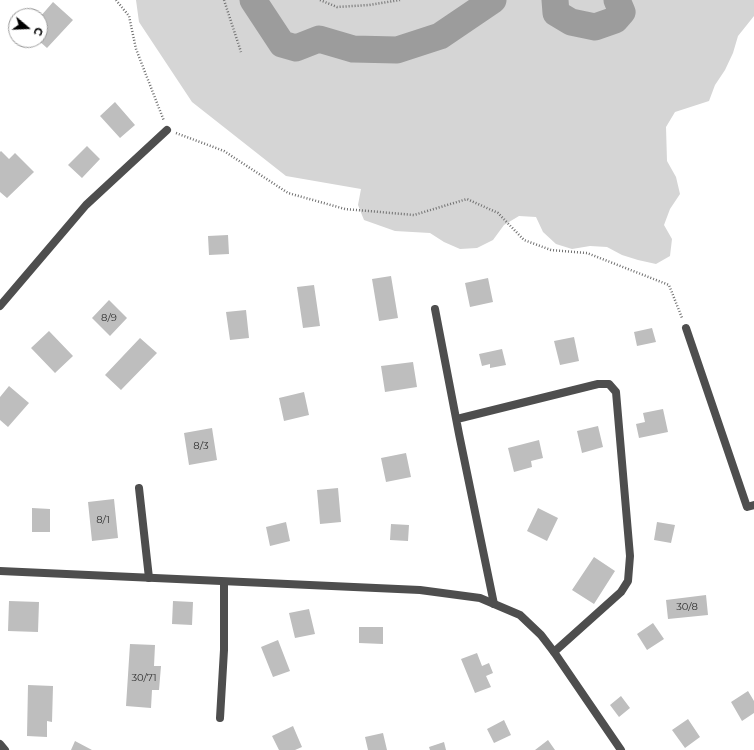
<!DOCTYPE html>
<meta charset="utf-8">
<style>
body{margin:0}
#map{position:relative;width:754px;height:750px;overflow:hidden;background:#fff;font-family:Montserrat,sans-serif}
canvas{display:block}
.north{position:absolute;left:8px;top:8px;width:40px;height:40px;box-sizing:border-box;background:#fff;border:1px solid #999;border-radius:50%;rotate:109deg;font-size:11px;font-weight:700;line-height:16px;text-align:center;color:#000}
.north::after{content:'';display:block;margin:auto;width:14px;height:18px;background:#000;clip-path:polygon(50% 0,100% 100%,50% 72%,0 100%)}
</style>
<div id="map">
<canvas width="754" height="750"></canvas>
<div class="north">С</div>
</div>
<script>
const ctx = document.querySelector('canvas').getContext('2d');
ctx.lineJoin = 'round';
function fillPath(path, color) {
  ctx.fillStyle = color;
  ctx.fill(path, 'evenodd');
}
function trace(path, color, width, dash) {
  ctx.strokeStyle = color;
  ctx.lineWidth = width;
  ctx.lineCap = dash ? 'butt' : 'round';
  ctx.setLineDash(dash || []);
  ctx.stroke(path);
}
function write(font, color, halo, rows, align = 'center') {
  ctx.font = font + ' Montserrat,sans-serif';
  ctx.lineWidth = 3.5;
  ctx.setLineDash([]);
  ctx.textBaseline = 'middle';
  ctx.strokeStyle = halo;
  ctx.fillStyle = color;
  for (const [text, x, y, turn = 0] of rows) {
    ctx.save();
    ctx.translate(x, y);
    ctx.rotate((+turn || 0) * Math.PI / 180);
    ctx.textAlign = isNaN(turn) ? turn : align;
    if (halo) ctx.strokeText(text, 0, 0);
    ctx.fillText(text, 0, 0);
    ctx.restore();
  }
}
fillPath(new Path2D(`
 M136 0H754V16L738 36 733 53 725 70 715 85 709 101 675 112 666 127 667 161 676 177 680 194 670 209 664 225 672 239 670 256 656 264 638 260 622 255 607 247 590 246 572 249 556 244 543 232 536 217 519 216 504 225 493 240 477 248 460 249 444 242 430 233 395 231 364 220 358 205 361 189 286 176 192 102 139 22Z`), '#d5d5d5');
trace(new Path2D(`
 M253 0 282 44 296 48 319 39 353 49 397 50 440 36 493 0
 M555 0 556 13 571 22 595 27 615 20 622 12 617 0`), '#9c9c9c', 27);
fillPath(new Path2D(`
 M53 2 73 20 47 48 38 40H40V17Z
 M115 102 135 125 120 138 100 116Z
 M87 146 100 159 82 178 68 165Z
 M1 151 9 159 15 153 34 172 7 198 0 192V152Z
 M228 235 229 254 209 255 208 236Z
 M391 276 398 318 379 321 372 279Z
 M488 278 493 302 470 307 465 283Z
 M314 285 320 326 303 328 297 287Z
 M109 300 127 318 110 336 92 318Z
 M246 310 249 338 230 340 226 312Z
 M652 328 656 342 637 346 634 332Z
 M49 331 73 356 55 373 31 348Z
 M574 337 579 361 560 365 554 341Z
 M140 338 157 353 121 390 105 375Z
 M502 349 506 365 490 368V364L482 366 479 354Z
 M413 362 417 387 385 392 381 366Z
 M9 386 29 403 8 427 0 420V397Z
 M304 392 309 415 284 421 279 398Z
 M663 409 668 432 639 438 636 424 645 422 643 413Z
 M598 426 603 447 582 453 577 431Z
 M212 428 217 460 189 465 184 433Z
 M539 440 543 458 531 461 532 467 514 472 508 448Z
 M406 453 411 477 386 482 381 458Z
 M338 488 341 522 320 524 317 490Z
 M114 499 118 538 92 541 88 502Z
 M32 508 50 509V532H32Z
 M538 508 558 518 547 541 527 531Z
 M286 522 290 541 270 546 266 527Z
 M657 522 675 525 671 543 654 540Z
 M391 524 409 525 408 541 390 540Z
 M594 557 615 571 594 604 572 590Z
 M706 595 708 615 668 619 666 600Z
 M9 601 39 602 38 632 8 631Z
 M173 601 193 602 192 625 172 624Z
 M309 609 315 634 295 638 289 613Z
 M653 623 664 639 647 650 637 634Z
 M359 627H383V644L359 643Z
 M278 640 290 671 273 677 261 647Z
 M130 644 155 645 154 666H161L159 690H152L151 708 126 706Z
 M477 653 482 666 489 663 493 673 486 676 491 687 475 693 461 659Z
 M28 685 53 686 52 722 47 721V737L27 736Z
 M748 691 754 701V713L742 721 731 702Z
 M621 696 630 708 619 717 610 705Z
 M688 719 700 737 685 748 672 730Z
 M504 720 511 735 494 743 487 729Z
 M293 726 302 747 295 750H279L272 736Z
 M383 733 387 750H368L365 737Z
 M548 740 555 750H535Z
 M75 741 92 750H71Z
 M444 742 446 750H430L429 747Z`), '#bebebe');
trace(new Path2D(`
 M116 0 129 16 136 49 164 121
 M224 0 241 52
 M320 0 337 7 369 5 400 0
 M176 133 224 151 288 193 345 209 414 215 467 199 498 213 524 240 551 250 587 253 669 285 682 318`), '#707070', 2.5, [1, 2]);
trace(new Path2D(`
 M0 306 86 205 167 130
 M435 309 459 434 494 604
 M686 328 747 507 754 505
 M457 419 598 384H609L616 392 630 556 628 581 621 592 554 652
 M139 488 149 578
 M220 718 224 650V582`), '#4e4e4e', 8);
trace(new Path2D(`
 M0 571 420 590 480 598 520 615 541 635 554 652 621 750
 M0 744 5 750`), '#4e4e4e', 8);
write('10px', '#303030', null, [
 ["8/9",109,318],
 ["8/3",201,446],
 ["8/1",103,520],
 ["30/8",687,607],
 ["30/71",144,678]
]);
</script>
